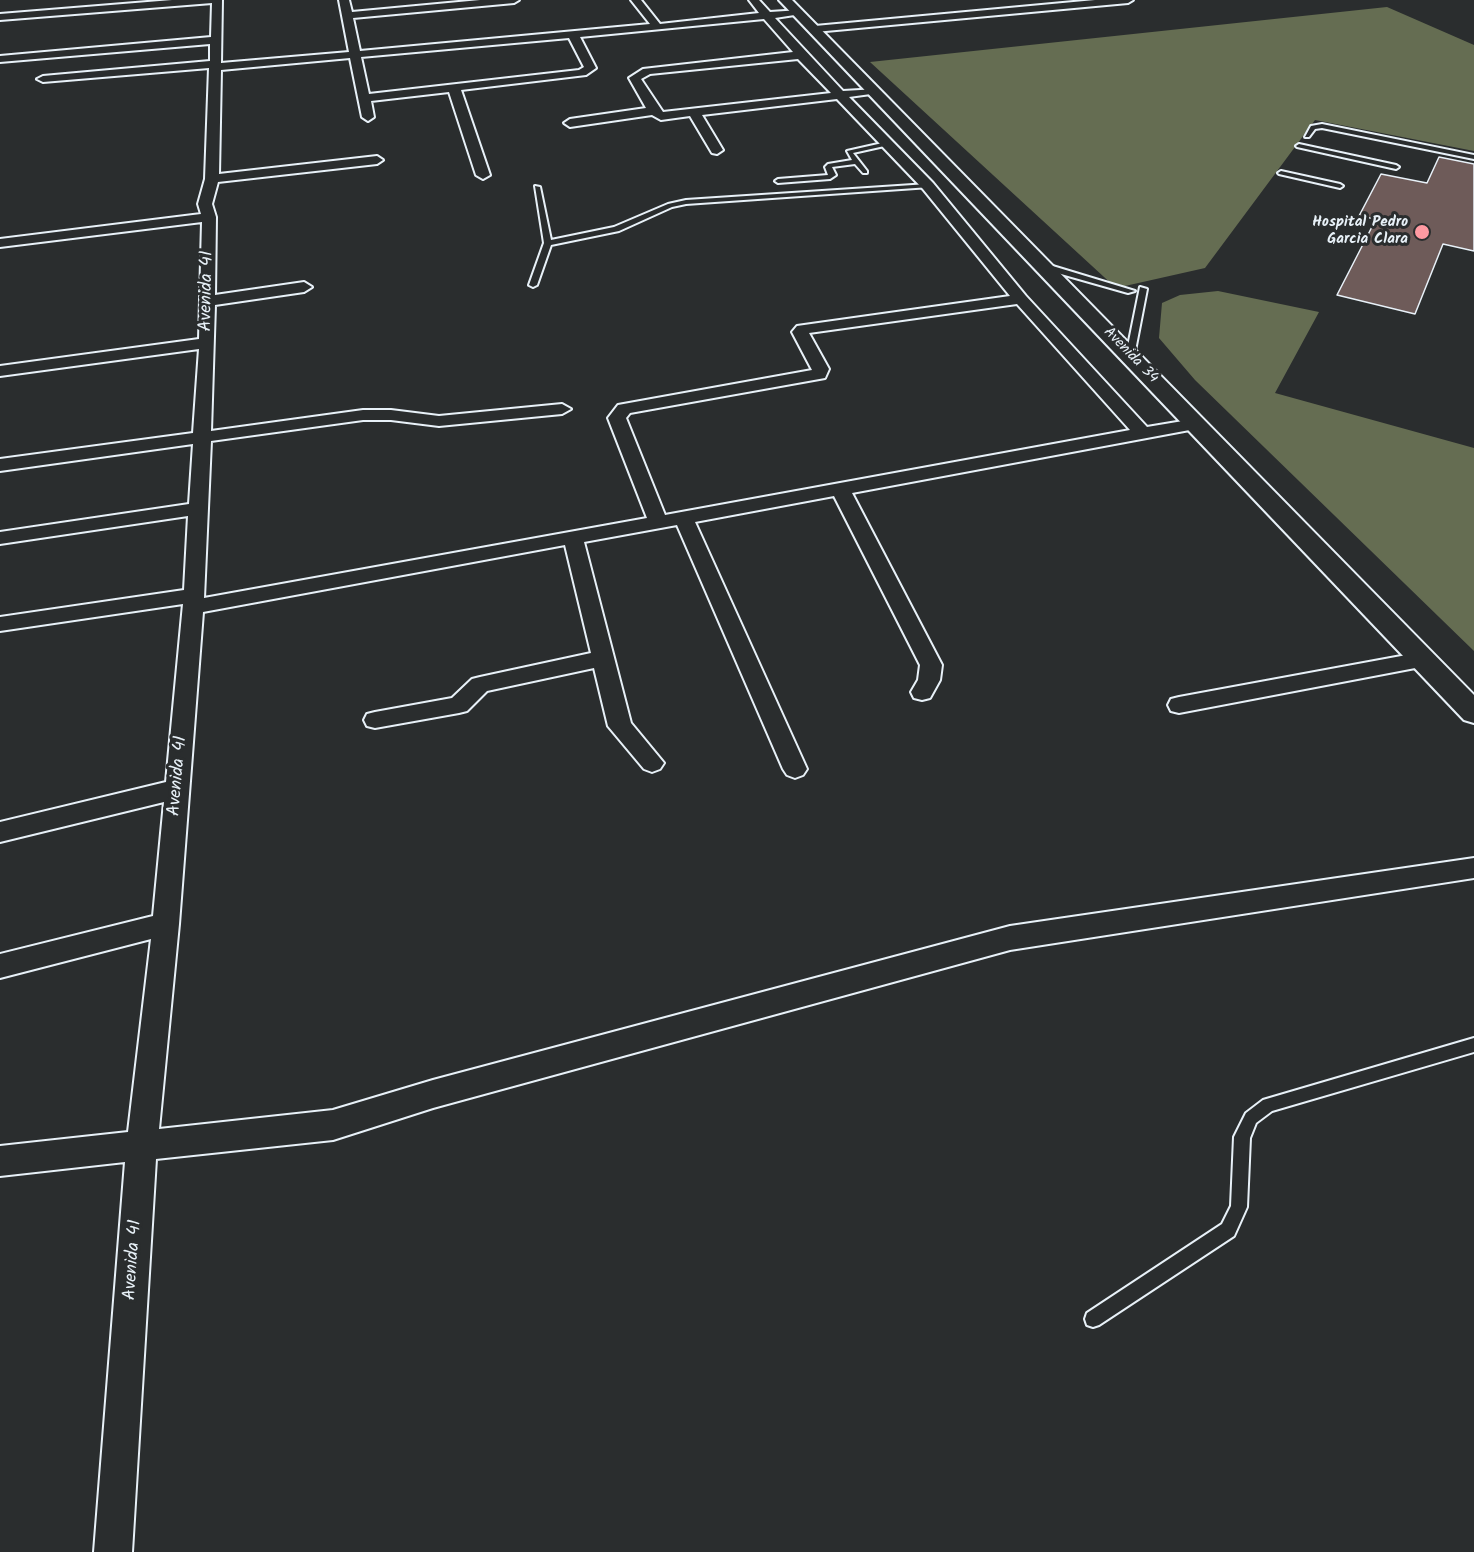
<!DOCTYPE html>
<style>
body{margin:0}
canvas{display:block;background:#2a2d2e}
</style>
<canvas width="1474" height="1552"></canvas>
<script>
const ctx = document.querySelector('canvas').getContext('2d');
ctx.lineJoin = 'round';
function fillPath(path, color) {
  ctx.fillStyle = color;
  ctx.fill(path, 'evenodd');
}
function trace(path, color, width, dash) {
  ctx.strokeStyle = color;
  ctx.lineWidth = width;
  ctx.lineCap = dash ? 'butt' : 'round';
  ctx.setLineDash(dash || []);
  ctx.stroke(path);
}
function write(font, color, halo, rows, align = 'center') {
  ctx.font = font + ' Kalam,sans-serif';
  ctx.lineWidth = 6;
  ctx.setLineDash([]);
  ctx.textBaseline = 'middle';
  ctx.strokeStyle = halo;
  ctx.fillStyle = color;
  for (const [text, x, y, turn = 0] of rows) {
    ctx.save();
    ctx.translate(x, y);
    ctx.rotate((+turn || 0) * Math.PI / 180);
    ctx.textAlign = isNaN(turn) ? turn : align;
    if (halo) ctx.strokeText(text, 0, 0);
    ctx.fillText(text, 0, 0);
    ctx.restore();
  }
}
fillPath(new Path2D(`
 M1387 7 1474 45V151L1315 120 1205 268 1116 288 870 62Z
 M1218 291 1319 312 1275 393 1474 448V651L1195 380 1159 338 1162 303 1180 295Z`), '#656d52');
const building = new Path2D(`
 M1439 157 1474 164V251L1443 244 1415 314 1337 295 1376 219 1359 216 1381 174 1427 183Z`);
fillPath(building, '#6e5b59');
trace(building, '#e8f1f8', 1.5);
const service = new Path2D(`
 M1322 124 1474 155V159L1322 128 1315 129 1309 137H1305L1311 126Z
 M887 142 890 144 889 145 853 153 867 171V173H863L855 164 832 167 836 175 830 179 778 183 775 181 778 179 828 175 825 167 828 164 852 160 847 151Z
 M1299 144 1396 165 1399 167 1396 169 1297 147 1296 146Z
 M1281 171 1340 184 1343 186 1340 188 1279 174 1278 173Z
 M928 184 930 185V187L686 204 672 207 619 231 551 245 537 285 533 287 529 285 544 243 535 186 540 187 551 240 614 227 668 204 686 200Z
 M1040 264H1046L1135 291 1128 293 1040 268Z
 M1140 287 1147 289 1134 356 1130 358 1126 356Z
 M1474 1038V1052L1272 1111 1256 1123 1250 1138 1247 1207 1234 1236 1099 1325 1093 1327 1087 1325 1085 1319 1087 1313 1222 1224 1231 1206 1234 1137 1246 1113 1263 1100Z`);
const minor = new Path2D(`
 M172 0H222L221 63 349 52 339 0H349L352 12 480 0H519L514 3 353 18 360 51 650 24 631 0H641L660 24 759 13 749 0H759L770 12 801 10V14L775 18 843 91 878 89V93L849 97 933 183 1026 296 1147 427 1195 419 1204 424 1195 429 852 493 942 665 940 680 930 698 922 700 914 698 911 692 918 680 920 665 834 496 695 522 807 769 803 775 795 778 787 775 783 769 677 525 584 542 631 723 664 763 660 769 652 772 644 769 608 726 594 668 487 691 467 711 459 713 375 728 367 726 364 720 367 714 375 712 452 698 472 679 480 677 591 653 565 545 203 612 179 924 159 1129 333 1110 433 1080 1010 926 1474 858V878L1010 950 433 1108 333 1140 156 1159 132 1552H94L125 1162 0 1176V1146L128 1132 151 939 0 978V954L153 916 164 802 0 842V822L166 782 183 604 0 631V617L184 590 188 516 0 544V532L189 504 193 444 0 471V459L193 433 199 349 0 376V366L199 339 202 222 0 247V239L201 214 198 204 205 179 209 68 43 82 37 79 43 76 210 61V44L0 62V56L211 37 212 3 0 20V14ZM764 19 793 52 643 69 629 78 646 108 570 119 564 123 570 127 652 115 661 120 690 116 712 153 717 154 723 150 702 115 837 99 923 189 1010 296 797 326 792 332 812 370 618 405 608 418 647 518 204 598 211 441 363 420H391L439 426 562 414 571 409 562 404 439 416 391 410H363L211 431 215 305 304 292 312 287 304 282 215 295 216 217 212 204 218 182 377 164 383 160 377 156 219 174 221 70 350 58 362 117 368 121 374 117 371 101 449 92 476 175 483 179 490 175 461 90 586 75 596 68 580 37ZM569 38 584 67 579 70 369 94 361 57ZM798 59 831 93 663 112 641 79 650 74ZM1017 304 1130 430 665 515 626 418 630 413 825 378 829 369 809 333Z
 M1095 0H1133L1128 3 815 32 810 29 815 26Z
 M1423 652 1431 655 1434 660 1431 665 1179 713 1171 711 1168 705 1171 699 1179 697Z`);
const tertiary = new Path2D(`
 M779 0H792L1474 695V723L1464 720Z`);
trace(service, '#e8f1f8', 4);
trace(minor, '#e8f1f8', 4);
trace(tertiary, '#e8f1f8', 4);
fillPath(service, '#2a2d2e');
fillPath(minor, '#2a2d2e');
fillPath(tertiary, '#2a2d2e');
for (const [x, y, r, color] of [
 [1422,232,8,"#ff9aa2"]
]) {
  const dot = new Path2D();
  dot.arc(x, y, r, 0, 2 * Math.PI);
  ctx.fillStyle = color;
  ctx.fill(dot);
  trace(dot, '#2a2d2e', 2);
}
write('bold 15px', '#e8f1f8', '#2a2d2e', [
 ["Hospital Pedro",1408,223],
 ["Garcia Clara",1408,240]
], 'right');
write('15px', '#e8f1f8', '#2a2d2e', [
 ["Avenida 34",1130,356,46]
]);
write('18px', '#e8f1f8', '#2a2d2e', [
 ["Avenida 41",208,291,-89],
 ["Avenida 41",179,776,-85],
 ["Avenida 41",134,1260,-86]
]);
</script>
